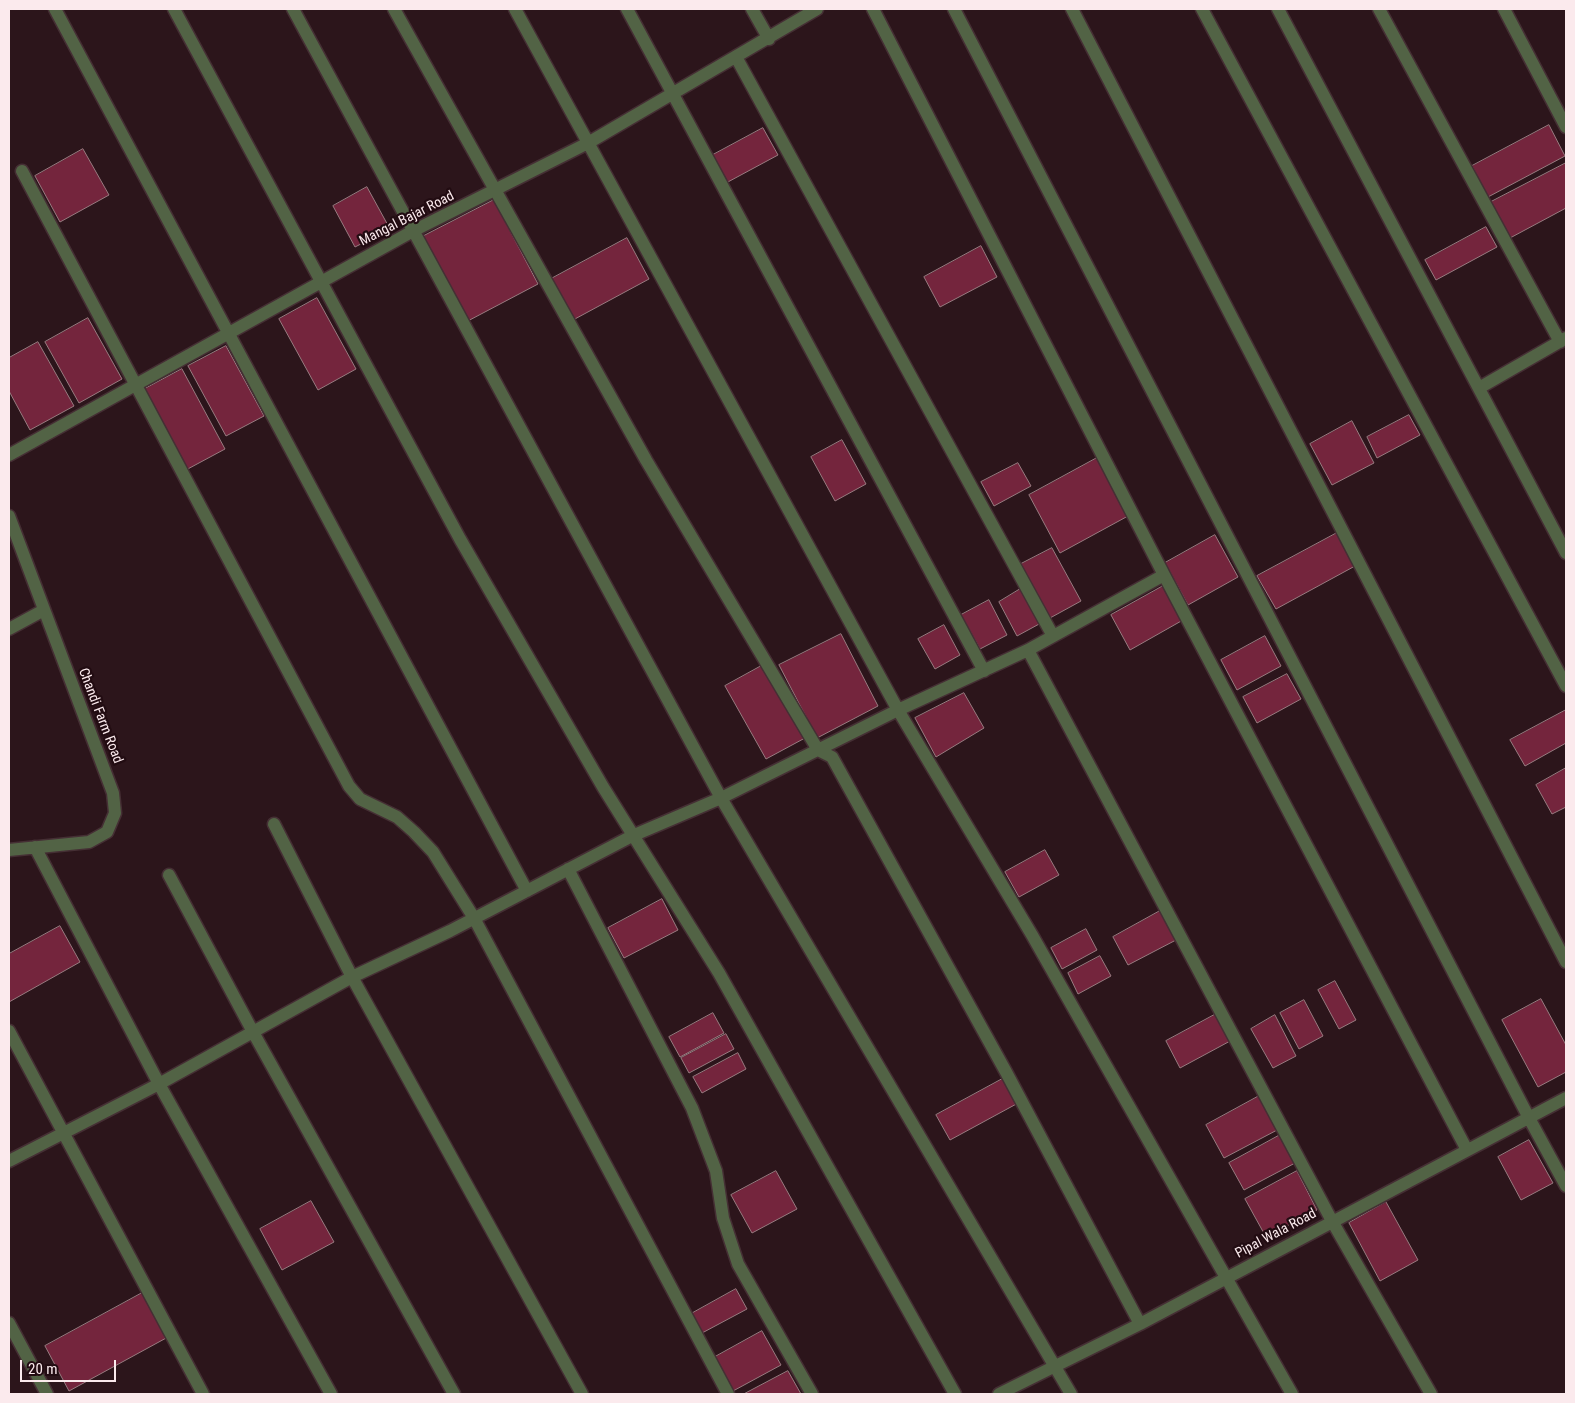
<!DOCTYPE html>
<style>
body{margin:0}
#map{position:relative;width:1575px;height:1403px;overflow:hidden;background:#2c151b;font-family:"Roboto Condensed",sans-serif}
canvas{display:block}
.frame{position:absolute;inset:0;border:10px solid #fbeaed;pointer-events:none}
.scale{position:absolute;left:20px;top:1360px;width:96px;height:22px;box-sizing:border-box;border:2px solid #fbeaed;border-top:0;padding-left:6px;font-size:15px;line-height:18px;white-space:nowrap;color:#fbeaed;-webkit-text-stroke:4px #220c12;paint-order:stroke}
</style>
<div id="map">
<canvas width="1575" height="1403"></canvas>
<div class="frame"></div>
<div class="scale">20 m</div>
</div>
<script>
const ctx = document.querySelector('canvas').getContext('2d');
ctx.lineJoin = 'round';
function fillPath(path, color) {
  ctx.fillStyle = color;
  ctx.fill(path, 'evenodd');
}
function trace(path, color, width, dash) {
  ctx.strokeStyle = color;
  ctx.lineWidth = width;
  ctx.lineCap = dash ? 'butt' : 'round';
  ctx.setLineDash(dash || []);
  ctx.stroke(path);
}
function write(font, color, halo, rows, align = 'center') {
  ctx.font = font + ' "Roboto Condensed",sans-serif';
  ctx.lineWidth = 4.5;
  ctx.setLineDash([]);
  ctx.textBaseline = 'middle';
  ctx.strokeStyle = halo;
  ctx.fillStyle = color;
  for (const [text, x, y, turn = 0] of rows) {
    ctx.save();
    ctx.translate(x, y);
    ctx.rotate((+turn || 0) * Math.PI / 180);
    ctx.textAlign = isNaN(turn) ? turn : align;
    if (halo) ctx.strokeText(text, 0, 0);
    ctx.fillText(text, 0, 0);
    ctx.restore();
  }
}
const building = new Path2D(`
 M1549 125 1565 156 1488 197 1472 166Z
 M763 128 778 155 726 183 711 156Z
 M83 149 109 195 60 222 35 176Z
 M1566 163V208L1510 238 1491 202Z
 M367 187 390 229 355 247 333 206Z
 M494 200 538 284 464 323 420 238Z
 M1486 227 1497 247 1436 280 1425 260Z
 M627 238 649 279 573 320 551 279Z
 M981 246 997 277 940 307 924 277Z
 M317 298 356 369 318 390 279 319Z
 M88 318 122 379 79 403 45 342Z
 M38 342 74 406 30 430 9 391V358Z
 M226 346 264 416 226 436 188 366Z
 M182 369 225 449 184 471 141 391Z
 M1409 415 1420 435 1377 458 1367 437Z
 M1352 421 1374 463 1332 485 1310 444Z
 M842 440 866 484 835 501 811 457Z
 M1097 458 1128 516 1060 553 1029 495Z
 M1018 463 1031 486 994 506 981 482Z
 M1337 533 1355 566 1276 609 1257 576Z
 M1215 535 1238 577 1188 605 1165 563Z
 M1052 548 1081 601 1050 618 1021 564Z
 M1165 585 1183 620 1130 650 1111 615Z
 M1022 588 1041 623 1017 636 999 602Z
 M989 600 1007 635 980 649 961 615Z
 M944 625 960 655 935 669 918 639Z
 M841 634 878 706 817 738 779 665Z
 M1265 636 1281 666 1237 690 1221 660Z
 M765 664 805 738 766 759 725 686Z
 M1287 674 1301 699 1257 723 1243 697Z
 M964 693 984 728 936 757 915 718Z
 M1566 710V743L1525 766 1510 740Z
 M1566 768V807L1552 814 1536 785Z
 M1045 850 1059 875 1019 897 1005 872Z
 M662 899 678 930 624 958 608 928Z
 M1160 911 1176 940 1128 965 1113 937Z
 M60 926 80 962 9 1002V954Z
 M1086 929 1097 950 1062 969 1051 948Z
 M1100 956 1111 976 1078 994 1068 973Z
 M1335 981 1356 1020 1339 1029 1318 990Z
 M1541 999 1566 1045V1072L1538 1087 1502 1020Z
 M1304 1000 1323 1036 1299 1049 1280 1013Z
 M713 1013 724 1033 680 1057 669 1037Z
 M1218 1013 1232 1040 1180 1068 1166 1041Z
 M1275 1015 1296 1056 1273 1068 1251 1029Z
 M726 1034 734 1049 689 1073 681 1058Z
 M738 1053 746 1069 702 1093 693 1077Z
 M1006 1077 1020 1102 950 1140 936 1115Z
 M1261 1095 1279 1129 1224 1158 1206 1125Z
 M1282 1134 1297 1162 1244 1190 1229 1163Z
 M1529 1140 1553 1183 1521 1200 1498 1157Z
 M776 1171 797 1209 752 1233 731 1195Z
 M1297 1171 1317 1210 1266 1237 1245 1199Z
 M311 1201 334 1242 282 1270 260 1229Z
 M1386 1202 1418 1260 1380 1281 1349 1223Z
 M736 1289 747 1309 702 1333 691 1314Z
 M144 1292 168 1337 69 1391 45 1346Z
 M762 1331 781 1365 733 1391 715 1357Z
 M788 1371 801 1394H744Z`);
fillPath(building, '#74253d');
trace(building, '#987b80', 1);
const minor = new Path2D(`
 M55 9 527 891
 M174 9 460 539 603 787 719 973 955 1394
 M293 9 721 798 1071 1394
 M394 9 646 460 818 750 832 757 1006 1072 1140 1324
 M515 9 898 710 1032 935 1292 1394
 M627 9 984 671
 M752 9 769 39
 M873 9 1164 575 1467 1150
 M954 9 1529 1118 1566 1186
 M1072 9 1566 962
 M1202 9 1566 686
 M1278 9 1566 553
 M1379 9 1560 342
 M1504 9 1566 127
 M736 57 1053 636
 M22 171 349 786 360 799 397 817 414 832 433 852 474 918 728 1394
 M1479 388 1566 338
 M9 455 413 231 588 143 817 9
 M9 516 113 793 115 813 107 832 89 842 9 850
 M9 629 44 610
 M1028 650 1332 1221 1431 1394
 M274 824 352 977 582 1394
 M35 847 159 1084 331 1394
 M568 869 692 1108 716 1171 723 1218 738 1264 812 1394
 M169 875 253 1032 454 1394
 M9 1031 203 1394
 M9 1161 159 1084 352 977 450 931 632 836 721 798 898 710 1028 650 1164 575
 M9 1323 47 1394
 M999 1394 1140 1324 1566 1098`);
trace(minor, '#452f34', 15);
trace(minor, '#526345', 12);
write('14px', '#fbeaed', '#220c12', [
 ["Mangal Bajar Road",407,219,-27],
 ["Chandi Farm Road",100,716,69],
 ["Pipal Wala Road",1276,1234,-28]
]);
</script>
